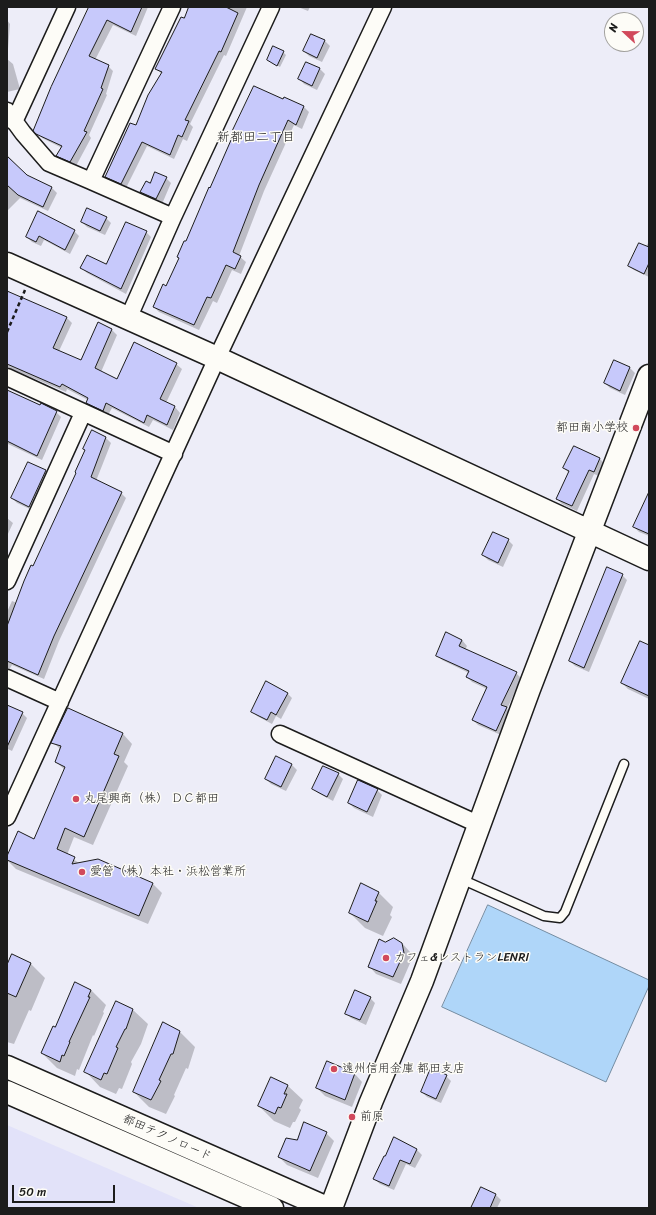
<!DOCTYPE html>
<meta charset="utf-8">
<style>
body{margin:0}
#map{position:relative;width:656px;height:1215px;overflow:hidden;background:#ededf8;font-family:Sriracha,sans-serif}
canvas{display:block}
.frame{position:absolute;inset:0;border:8px solid #1c1c1c;pointer-events:none}
.north{position:absolute;left:604px;top:12px;width:40px;height:40px;box-sizing:border-box;background:#fdfcf7;border:1px solid #a3a29f;border-radius:50%;rotate:292deg;font-size:11px;font-weight:700;line-height:16px;text-align:center;color:#1c1c1c}
.north::after{content:'';display:block;margin:auto;width:14px;height:18px;background:#d1495b;clip-path:polygon(50% 0,100% 100%,50% 72%,0 100%)}
.scale{position:absolute;left:12px;top:1185px;width:103px;height:18px;box-sizing:border-box;border:2px solid #1c1c1c;border-top:0;padding-left:5px;font-size:12px;line-height:14px;white-space:nowrap;color:#1c1c1c;-webkit-text-stroke:3px #fdfcf7;paint-order:stroke}
</style>
<div id="map">
<canvas width="656" height="1215"></canvas>
<div class="frame"></div>
<div class="north">N</div>
<div class="scale">50 m</div>
</div>
<script>
const ctx = document.querySelector('canvas').getContext('2d');
ctx.lineJoin = 'round';
function fillPath(path, color) {
  ctx.fillStyle = color;
  ctx.fill(path, 'evenodd');
}
function trace(path, color, width, dash) {
  ctx.strokeStyle = color;
  ctx.lineWidth = width;
  ctx.lineCap = dash ? 'butt' : 'round';
  ctx.setLineDash(dash || []);
  ctx.stroke(path);
}
function write(font, color, halo, rows, align = 'center') {
  ctx.font = font + ' Sriracha,"Klee One",sans-serif';
  ctx.lineWidth = 3;
  ctx.setLineDash([]);
  ctx.textBaseline = 'middle';
  ctx.strokeStyle = halo;
  ctx.fillStyle = color;
  for (const [text, x, y, turn = 0] of rows) {
    ctx.save();
    ctx.translate(x, y);
    ctx.rotate((+turn || 0) * Math.PI / 180);
    ctx.textAlign = isNaN(turn) ? turn : align;
    if (halo) ctx.strokeText(text, 0, 0);
    ctx.fillText(text, 0, 0);
    ctx.restore();
  }
}
fillPath(new Path2D(`
 M7 1125 199 1208H7Z`), '#e2e2f9');
const water = new Path2D(`
 M488 905 649 980V986L606 1082 442 1007Z`);
fillPath(water, '#afd6f9');
trace(water, '#748ca1', 1);
fillPath(new Path2D(`
 M90 7H148L136 36 113 25 95 60 108 66 113 71 106 94 107 95 89 135 91 138 76 166 63 161 58 156 62 148 42 138 35 130Z
 M190 7H247L226 56 224 55 190 124 193 127 187 141 183 139 174 159 147 146 126 188 111 181 106 177 137 127 162 74 156 69Z
 M298 7H310L308 11Z
 M7 20 10 24 8 49H7Z
 M312 35 325 41 330 46 322 62 309 56 304 51Z
 M283 52 286 55 280 67 268 60Z
 M7 59 13 64 20 89 7 92Z
 M306 63 320 69 325 74 317 90 304 84 299 78Z
 M283 100 304 107 309 112 302 129 294 125 264 191 239 256 246 262 241 274 232 270 217 303 213 301 199 330 159 312 154 307 167 287 211 189Z
 M7 155 27 176 52 188 57 193 48 211 20 198 7 211Z
 M166 178 171 183 162 204 147 197 142 192 151 184Z
 M106 218 111 223 105 235 87 227 82 222Z
 M74 231 79 236 70 254 44 240 41 246 32 242 27 237Z
 M146 232 151 237 126 294 87 273 82 268 106 265Z
 M649 241V277L634 270 629 266 646 247Z
 M7 290 16 296 66 317 72 323 59 351 81 361 99 324 112 330 117 335 101 372 118 380 176 364 182 369 166 403 175 407 180 413 173 430 153 420 149 427 112 408 108 415 93 408 87 403 88 400 67 389 66 392 7 367Z
 M615 361 630 368 635 373 625 395 610 388 605 383Z
 M7 391 40 407 56 412 61 417 42 460 8 444 7 446Z
 M106 438 111 443 96 481 121 493 126 498 59 641 44 679 12 665 7 673V612L12 601 17 603 34 567Z
 M575 447 600 459 605 464 599 476 594 474 577 511 562 504 557 499 569 473 564 468Z
 M45 471 50 476 34 511 17 503 12 498Z
 M649 513V536L639 532 634 527Z
 M7 518 13 523 7 536Z
 M508 540 513 545 503 567 488 560 483 555Z
 M607 568 622 575 627 580 589 672 575 666 570 661Z
 M462 640 467 646 465 650 516 673 521 678 507 709 511 713 501 735 478 725 473 720 487 689 472 682 467 677 469 673 442 660 437 655Z
 M649 647V699L628 689 622 683Z
 M287 693 292 698 281 719 276 716 272 724 257 716 252 711Z
 M7 706 22 713 27 718 12 751 8 749 7 752Z
 M68 710 123 734 132 744 124 762 128 766 93 845 74 837 67 855 79 863 98 860 153 884 162 893 148 924 16 869 7 860 34 840 65 770 56 762 61 750 53 742Z
 M292 765 297 770 286 791 271 784 266 779Z
 M338 774 343 779 333 801 318 793 313 788Z
 M377 790 382 795 373 817 354 808 349 803Z
 M378 892 393 907 390 915 392 917 383 936 365 928 350 913Z
 M385 943H402L410 952 411 961 401 984 376 974 369 966Z
 M31 964 45 978 31 1011 29 1010 14 1044 7 1042V967Z
 M76 984 91 990 106 1005 103 1012 104 1013 94 1036 93 1035 79 1070 77 1069 75 1076 57 1068 42 1053 56 1029Z
 M370 998 375 1003 366 1025 351 1018 346 1013Z
 M133 1010 148 1024 141 1044 131 1062 132 1064 122 1089 119 1088 116 1094 100 1087 86 1072Z
 M163 1024 180 1032 195 1047 188 1069 186 1068 174 1095 175 1096 166 1114 149 1107 134 1092Z
 M355 1074 362 1082 352 1107 325 1096 317 1088Z
 M446 1076 451 1081 441 1103 427 1097 422 1092Z
 M271 1078 288 1086 303 1100 299 1108 301 1110 295 1122H293L290 1128 274 1121 259 1106Z
 M326 1133 334 1141 318 1178 287 1165 279 1157 297 1142Z
 M417 1150 422 1155 415 1168 406 1164 394 1190 380 1184 374 1179 384 1157Z
 M481 1188 496 1195 501 1200 497 1208H472Z`), '#0003');
const building = new Path2D(`
 M89 7H142L131 32 107 20 89 56 109 65 101 88 103 89 84 131 87 132 70 162 56 156 62 146 36 134 33 131 51 87Z
 M189 7H226L238 13 221 52 219 51 185 120 189 121 182 137 178 135 170 155 142 142 121 184 105 177 130 123 136 125 148 95 162 72 155 69 181 17 184 18Z
 M311 34 325 40 317 58 303 51Z
 M273 46 284 51 277 66 267 60Z
 M306 62 320 68 312 86 298 79Z
 M254 86 283 99 284 97 304 106 296 125 288 120 259 185 233 252 241 256 235 269 226 265 211 298 207 297 194 325 153 307 163 284 166 286 179 258 177 257 184 241H186L209 187 210 188 235 131 233 130Z
 M7 156 27 175 52 187 43 207 18 195 7 185Z
 M155 172 167 177 156 199 140 192 146 181 150 183Z
 M87 208 107 217 100 231 81 222Z
 M38 211 75 230 65 250 39 236 36 242 26 237Z
 M126 222 147 231 121 289 80 268 87 255 106 264Z
 M639 243 649 247V263L644 274 628 266Z
 M7 291 67 317 53 348 81 360 98 322 112 329 95 368 117 379 134 342 177 363 160 399 175 406 167 425 147 415 144 423 106 403 103 411 86 403 88 398 62 384 60 387 7 364Z
 M614 360 630 367 620 391 604 383Z
 M7 390 40 405 41 403 57 411 37 456 7 441Z
 M92 430 106 437 91 477 122 492 54 636 38 675 7 661V626L24 581 31 565 33 566 76 473 75 472 85 450 83 449Z
 M574 446 600 458 594 472 589 470 572 506 556 499 569 471 563 468Z
 M28 462 46 470 29 507 11 498Z
 M649 492V534L633 527Z
 M493 532 509 539 498 563 482 555Z
 M607 567 623 574 584 668 569 661Z
 M446 632 462 640 459 646 517 672 501 705 507 707 496 731 472 720 487 687 466 677 469 671 436 656Z
 M640 641 649 645V696L621 683Z
 M266 681 288 693 276 715 271 712 267 720 251 712Z
 M7 705 23 712 7 747Z
 M68 708 123 733 114 754 119 756 84 837 65 828 57 849 75 857 72 864 98 859 153 883 139 916 7 860V856L18 831 34 839 65 767 55 762 61 746 51 743Z
 M276 756 292 764 281 787 265 779Z
 M323 766 339 773 327 797 312 789Z
 M358 780 378 789 367 812 348 803Z
 M361 883 379 892 375 901H377L368 922 349 913Z
 M394 938 402 943 404 953 393 977 368 967 379 939 385 942Z
 M12 954 31 963 16 997 7 993V965Z
 M75 982 91 990 88 997H90L69 1042H70L64 1056 62 1055 60 1062 41 1053 53 1026 55 1027Z
 M355 990 371 997 360 1020 345 1014Z
 M116 1001 133 1009 126 1029H125L116 1047 118 1048 107 1074 104 1073 101 1080 84 1072Z
 M163 1022 180 1031 173 1054H171L159 1080 161 1081 151 1100 133 1092Z
 M327 1061 355 1073 345 1100 316 1088Z
 M431 1068 447 1075 436 1099 421 1092Z
 M271 1077 288 1085 284 1094H287L281 1108 278 1107 275 1114 258 1106Z
 M304 1122 327 1132 310 1171 278 1157 286 1138 297 1140Z
 M394 1137 417 1149 410 1164 400 1160 389 1186 373 1179 384 1156H385Z
 M481 1187 496 1194 490 1208H471Z`);
fillPath(building, '#c7c9fb');
trace(building, '#1c1c1c', 1);
const lane = new Path2D(`
 M461 879 544 916 560 918 565 912 624 764`);
const street = new Path2D(`
 M7 111 23 133 49 163 91 181 172 7
 M14 122 67 7
 M91 181 173 217 271 7
 M128 319 173 217
 M7 377 174 454
 M7 581 83 413
 M7 678 60 702
 M280 734 480 825
 M7 817 217 358 383 7`);
const secondary = new Path2D(`
 M7 264 217 358 649 559
 M7 1067 327 1208
 M7 1092 272 1208
 M331 1208 371 1102 422 981 529 689 649 376`);
trace(lane, '#1c1c1c', 11);
trace(street, '#1c1c1c', 19);
trace(secondary, '#1c1c1c', 25);
trace(new Path2D(`
 M7 332 25 290`), '#1c1c1c', 2.5, [4, 3]);
trace(lane, '#fdfcf7', 8);
trace(street, '#fdfcf7', 16);
trace(secondary, '#fdfcf7', 22);
for (const [x, y, r, color] of [
 [636,428,4,"#d1495b"],
 [76,799,4,"#d1495b"],
 [82,872,4,"#d1495b"],
 [386,958,4,"#d1495b"],
 [334,1069,4,"#d1495b"],
 [352,1117,4,"#d1495b"]
]) {
  const dot = new Path2D();
  dot.arc(x, y, r, 0, 2 * Math.PI);
  ctx.fillStyle = color;
  ctx.fill(dot);
  trace(dot, '#fdfcf7', 1.5);
}
write('12px', '#1c1c1c', '#fdfcf7', [
 ["都田南小学校",628,428,"right"],
 ["丸尾興商（株） ＤＣ都田",84,799],
 ["愛管（株）本社・浜松営業所",90,872],
 ["カフェ&レストランLENRI",394,958],
 ["遠州信用金庫 都田支店",342,1069],
 ["前原",360,1117]
], 'left');
write('12px', '#1c1c1c', '#fdfcf7', [
 ["都田テクノロード",167,1138,24]
]);
write('13px', '#1c1c1c', '#fdfcf7', [
 ["新都田二丁目",256,138]
]);
</script>
